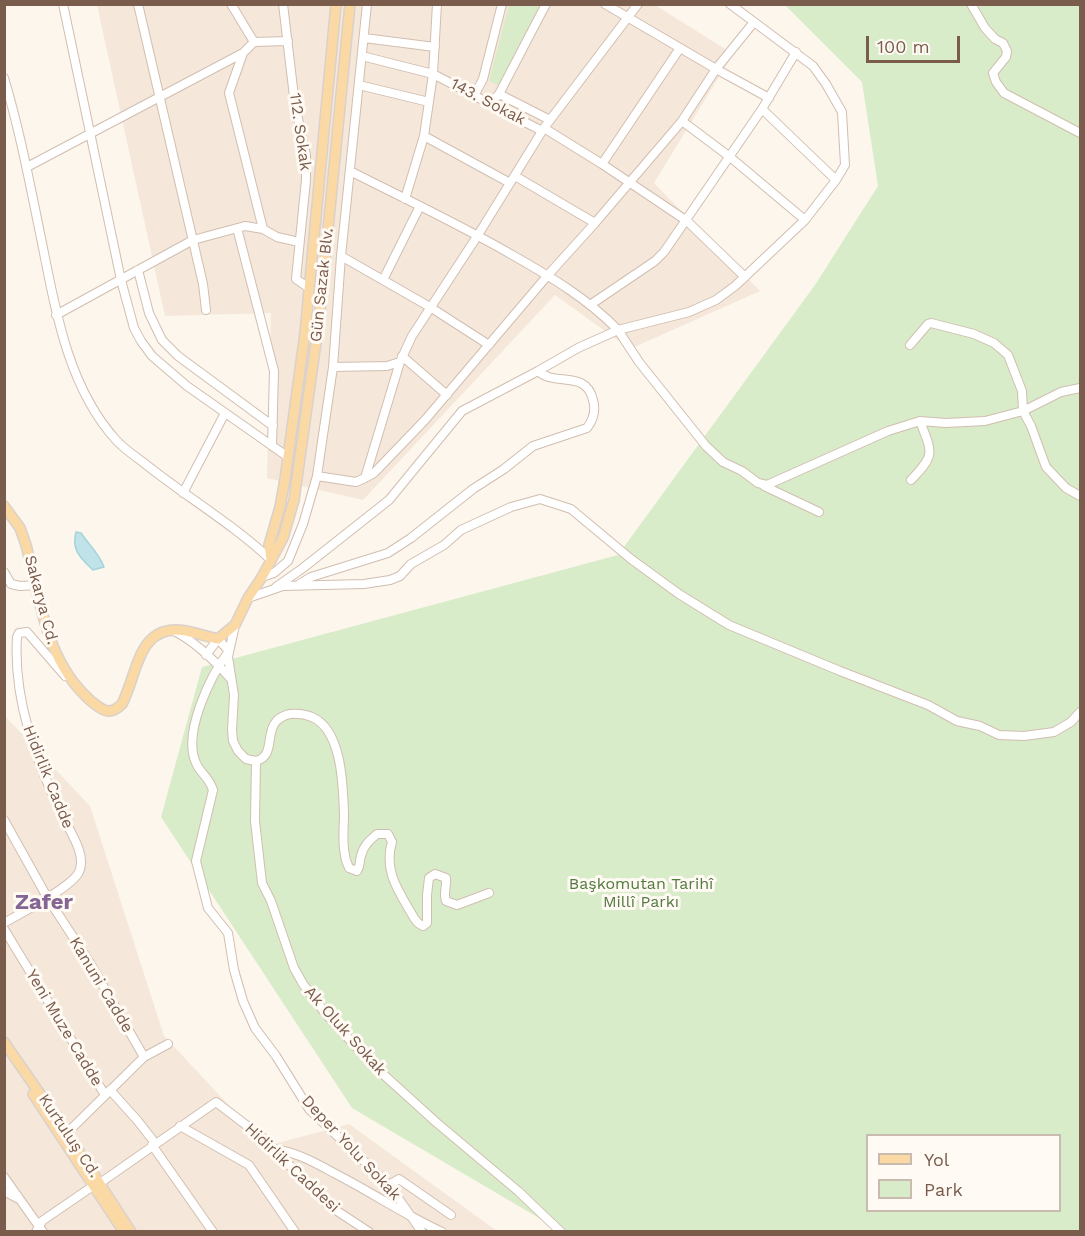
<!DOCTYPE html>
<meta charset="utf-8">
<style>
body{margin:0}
#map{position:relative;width:1085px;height:1236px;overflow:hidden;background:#fdf6ec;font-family:"Work Sans",sans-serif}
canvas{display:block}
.frame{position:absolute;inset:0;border:6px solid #7a5c4d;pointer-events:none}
.legend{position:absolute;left:866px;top:1134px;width:195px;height:78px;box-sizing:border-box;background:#fffaf3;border:2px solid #cabbb1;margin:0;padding:8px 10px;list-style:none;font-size:18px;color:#7a5c4d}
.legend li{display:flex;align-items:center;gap:12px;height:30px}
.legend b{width:30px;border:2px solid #cabbb1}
.scale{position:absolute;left:866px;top:36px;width:94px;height:27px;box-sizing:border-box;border:3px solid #7a5c4d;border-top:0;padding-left:8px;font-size:18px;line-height:21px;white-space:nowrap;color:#7a5c4d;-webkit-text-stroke:4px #fffaf3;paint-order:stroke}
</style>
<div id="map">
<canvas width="1085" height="1236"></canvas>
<div class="frame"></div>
<ul class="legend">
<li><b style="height:8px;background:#fbd9a5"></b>Yol</li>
<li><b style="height:16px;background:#d8ecc9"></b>Park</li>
</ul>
<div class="scale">100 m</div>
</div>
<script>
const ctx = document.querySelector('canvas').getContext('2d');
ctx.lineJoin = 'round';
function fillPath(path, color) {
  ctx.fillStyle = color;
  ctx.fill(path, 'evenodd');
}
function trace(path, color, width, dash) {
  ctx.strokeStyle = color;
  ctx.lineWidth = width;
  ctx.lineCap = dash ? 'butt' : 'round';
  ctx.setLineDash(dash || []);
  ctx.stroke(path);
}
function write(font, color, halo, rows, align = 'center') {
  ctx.font = font + ' "Work Sans",sans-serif';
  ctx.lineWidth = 6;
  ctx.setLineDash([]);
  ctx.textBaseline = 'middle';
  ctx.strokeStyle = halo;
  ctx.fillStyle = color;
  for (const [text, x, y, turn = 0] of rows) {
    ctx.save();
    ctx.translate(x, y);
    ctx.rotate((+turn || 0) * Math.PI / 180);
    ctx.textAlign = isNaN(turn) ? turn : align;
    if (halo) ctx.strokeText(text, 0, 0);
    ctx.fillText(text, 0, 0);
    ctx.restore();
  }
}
fillPath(new Path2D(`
 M97 5H655L733 54 654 183 760 291 630 349 555 295 363 500 267 478 271 313 165 316Z
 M4 715 90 806 164 1036 267 1146 349 1124 497 1231H5Z`), '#f5e8da');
fillPath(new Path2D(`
 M509 5H543L500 86 489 81Z
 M785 5H1080V1231H561L352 1108 161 817 202 667 618 555 815 285 878 186 862 82ZM868 1136H1060V1210H868Z`), '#d8ecc9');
const water = new Path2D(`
 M76 532 81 533C89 545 99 553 104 567L93 570C81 558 71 551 76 532Z`);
fillPath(water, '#bfe3e8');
trace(water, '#a5d3da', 1.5);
const minor = new Path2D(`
 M63 4 121 280 134 328 141 341 152 356 187 386 288 457
 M138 4 203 284 206 310
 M231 4 254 42
 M283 4 295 105 306 155V180L296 279 309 288
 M605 4 716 69 769 98
 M971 4 985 28 995 39 1003 43 1007 51 1006 57 993 73 996 82 1004 93 1080 133
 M364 38 435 47
 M288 41 254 42 243 53 229 93 263 229 277 237 299 242
 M362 56 433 74 542 131
 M4 78C20 131 30 185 41 238 55 307 67 386 116 440 124 449 135 456 144 463 185 496 233 524 271 560
 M359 85 429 102
 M475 94 483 79 502 4
 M499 94 550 120
 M491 103 499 94 546 4
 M762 109 836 180
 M682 121 730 157 805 220
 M544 128 602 164 687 221 745 277
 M424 136 510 183
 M602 164 680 48
 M27 167 243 53
 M350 171C405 199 461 225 514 256 551 277 588 299 618 330L689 312 716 300 735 286 805 220 836 180 845 165 842 112 826 84 813 66 730 4
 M515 176 595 223
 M405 199 424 136 433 74 437 4
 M237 228 274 371 272 446
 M341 256 430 307 489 345
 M138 270 149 313 162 340 178 356 273 426
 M383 280 420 206
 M590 305 655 261 664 252 762 109 796 52
 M56 315 193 240 245 226 263 229
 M910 345 928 324 931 323 974 334 994 343 1008 355 1022 391 1023 411 1031 426 1046 467 1066 488 1080 496
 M402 356 447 395
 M333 367 387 366 400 362
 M538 371 578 348 618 330 639 362 706 446 723 462 742 471 758 483 767 485 888 431 920 421 946 423 985 421 1023 411 1061 392 1080 388
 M317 476 356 482 365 478 400 362 412 336 478 235 544 128 638 4
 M367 477 374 473 425 420 548 275 595 223 682 121 716 69 754 22
 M911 480C936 454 932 453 920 421
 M764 486 819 512
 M183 493 225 413
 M4 572 11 584 20 586 37 585
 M262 577 274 573 288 561 303 524 317 476 333 367 341 256 367 4
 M276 587 303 568 389 500 462 411 538 371C554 387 586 369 593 400 596 410 593 420 587 428L533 446 504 469 473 489 411 538 388 553 311 577 298 585
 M248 598 283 586 364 584 390 580 400 576 411 564 444 545 461 530 511 507 540 499 571 509 631 559 679 594 729 625 840 671 928 705 957 721 980 726 999 735 1024 736 1054 732 1071 722 1080 712
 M235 625 228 657 234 695 232 730 233 741 238 751 246 759 256 761
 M174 631C196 642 215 661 231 679
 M206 655 218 639 229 651C211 675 182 733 196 763 200 773 209 777 213 790L196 861 208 908 228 933 234 970 243 1001 255 1028 276 1056 309 1109 389 1185 422 1232
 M256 761 255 821 262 883 271 901 294 968 303 984 325 1013 374 1066 437 1123 518 1191 561 1232
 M256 761C280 755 258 721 290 714 298 713 305 714 312 717 342 730 343 785 344 814 344 827 342 842 345 855 345 860 348 864 349 868L357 871C361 865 359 862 361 856 363 846 370 840 377 834H388L392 842C383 872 400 893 414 918L418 923 423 926 427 923V895L429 878 435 874 446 878C447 886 443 894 446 901L457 905 489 893
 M4 820 47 897 90 963 144 1057
 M4 923C21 913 72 887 79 872 87 855 70 832 63 817 36 761 13 700 17 637L19 633 27 632 65 676
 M4 929 105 1095
 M110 1090 137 1120 155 1143
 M180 1126 249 1165 295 1232
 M67 1133 144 1057 168 1044
 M152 1145 213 1232
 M273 1149C296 1152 314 1162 334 1173 371 1192 405 1215 442 1232
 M4 1177 43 1232
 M100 1183 216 1102 263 1138 328 1205 369 1232
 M389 1185 399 1179 451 1215
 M4 1191 17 1198
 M36 1232 42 1221 93 1186`);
const major = new Path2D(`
 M4 506 20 528 26 545C40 600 46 662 91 701 103 711 110 716 122 704 138 673 138 622 186 631 197 633 208 637 218 639L235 625 248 598 262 577 283 538 294 500 319 321 350 4
 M271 560 269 545 280 507 285 479 305 333 336 4
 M4 1042 67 1133 131 1232
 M33 1094 124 1232`);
trace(minor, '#d1beb0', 10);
trace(major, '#dad1cd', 12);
trace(minor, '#fff', 8);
trace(major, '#fbd9a5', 9);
write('16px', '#7a5c4d', '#fffaf3', [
 ["143. Sokak",488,102,28],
 ["112. Sokak",300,132,82],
 ["Gün Sazak Blv.",322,285,-84],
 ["Sakarya Cd.",41,600,75],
 ["Hidirlik Cadde",48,777,68],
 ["Kanuni Cadde",101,985,59],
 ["Yeni Muze Cadde",64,1028,59],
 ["Ak Oluk Sokak",345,1031,48],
 ["Kurtuluş Cd.",69,1136,56],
 ["Deper Yolu Sokak",351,1148,47],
 ["Hidirlik Caddesi",292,1168,43]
]);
write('16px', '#537a41', '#fffaf3', [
 ["Başkomutan Tarihî",641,884],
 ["Millî Parkı",641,902]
]);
write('bold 22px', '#846695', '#fffaf3', [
 ["Zafer",44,903]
]);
</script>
